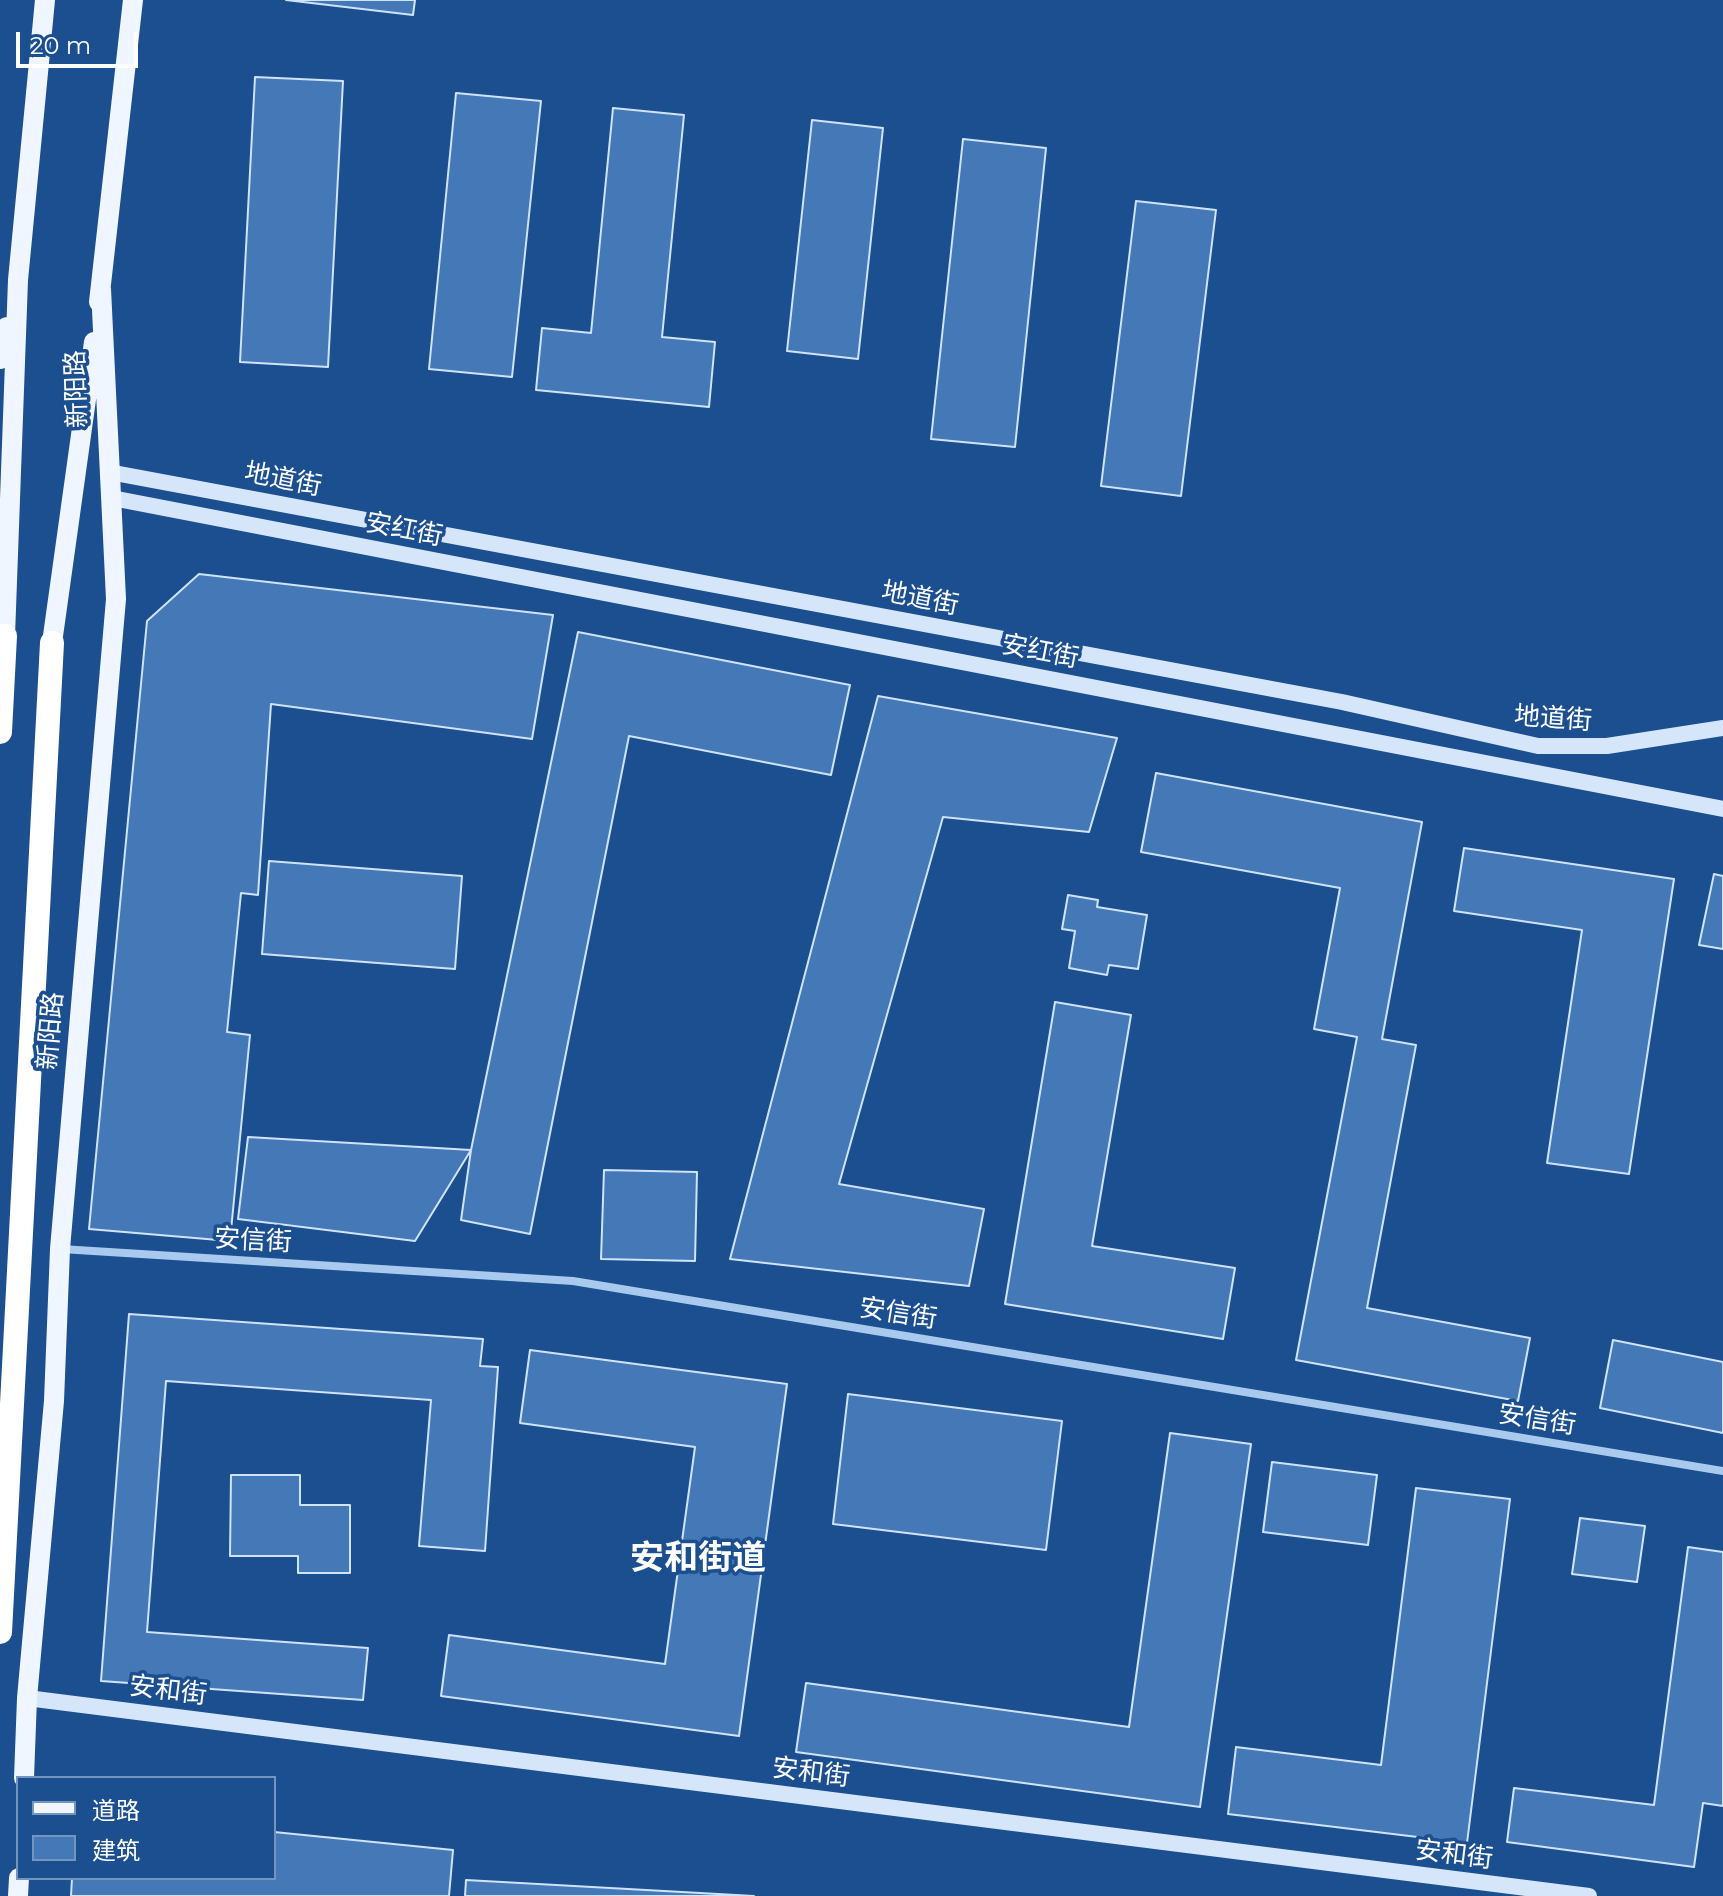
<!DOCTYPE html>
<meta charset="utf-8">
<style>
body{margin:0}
#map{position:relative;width:1723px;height:1896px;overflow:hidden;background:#1b4f8f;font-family:Montserrat,"Noto Sans SC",sans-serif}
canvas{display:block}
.legend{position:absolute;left:16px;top:1776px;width:260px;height:104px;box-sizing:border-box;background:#1b4f8f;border:2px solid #7695bc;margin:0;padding:10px 14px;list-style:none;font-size:24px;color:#fff}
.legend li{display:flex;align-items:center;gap:16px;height:40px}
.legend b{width:40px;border:2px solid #7695bc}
.scale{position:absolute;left:16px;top:32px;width:122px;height:36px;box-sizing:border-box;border:4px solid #fff;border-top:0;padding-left:10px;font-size:24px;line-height:28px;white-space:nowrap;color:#fff;-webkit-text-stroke:6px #1b4f8f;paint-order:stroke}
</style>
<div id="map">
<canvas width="1723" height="1896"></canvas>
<ul class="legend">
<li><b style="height:10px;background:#f0f6ff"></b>道路</li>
<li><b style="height:22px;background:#4478b7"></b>建筑</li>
</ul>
<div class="scale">20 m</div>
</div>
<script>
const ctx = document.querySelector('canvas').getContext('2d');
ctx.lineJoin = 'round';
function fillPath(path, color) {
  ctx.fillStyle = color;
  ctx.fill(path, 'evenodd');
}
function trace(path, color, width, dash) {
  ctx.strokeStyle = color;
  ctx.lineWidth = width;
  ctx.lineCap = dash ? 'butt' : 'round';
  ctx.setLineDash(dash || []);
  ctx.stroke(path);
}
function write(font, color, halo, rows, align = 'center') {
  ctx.font = font + ' Montserrat,"Noto Sans SC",sans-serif';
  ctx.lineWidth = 7;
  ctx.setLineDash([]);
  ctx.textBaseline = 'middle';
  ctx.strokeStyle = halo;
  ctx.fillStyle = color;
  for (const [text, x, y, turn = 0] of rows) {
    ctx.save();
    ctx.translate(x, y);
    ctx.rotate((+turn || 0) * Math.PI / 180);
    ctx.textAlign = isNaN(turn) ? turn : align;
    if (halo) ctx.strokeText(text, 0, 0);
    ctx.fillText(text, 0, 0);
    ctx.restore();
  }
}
const building = new Path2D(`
 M286 0H415L413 15Z
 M255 77 343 81 328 367 240 362Z
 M456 93 541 101 512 377 429 369Z
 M613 108 684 115 662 337 715 342 709 407 536 390 542 328 591 333Z
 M812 120 883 128 858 359 787 351Z
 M963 139 1046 148 1015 447 931 439Z
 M1136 201 1216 210 1181 496 1101 486Z
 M199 574 553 615 532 739 271 704 258 895 241 893 227 1032 250 1035 230 1241 89 1229 147 621Z
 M578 632 850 685 831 775 629 736 530 1234 461 1220 471 1150Z
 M878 696 1117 738 1089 832 943 817 839 1184 984 1209 969 1286 730 1259Z
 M1156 773 1422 822 1382 1039 1416 1045 1367 1308 1530 1338 1518 1401 1296 1360 1357 1037 1314 1029 1340 888 1141 852Z
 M1464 848 1674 879 1629 1174 1547 1163 1582 930 1454 911Z
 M269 861 462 876 455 969 262 954Z
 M1714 874 1723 876V949L1699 945Z
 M1068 895 1098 900 1097 907 1147 915 1138 969 1109 965 1107 975 1069 968 1075 931 1062 929Z
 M1055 1002 1131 1015 1092 1246 1235 1268 1223 1339 1005 1304Z
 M248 1137 471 1150 415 1241 238 1219Z
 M604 1170 697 1172 695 1261 601 1259Z
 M129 1314 483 1339 480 1366 498 1367 485 1551 419 1546 431 1400 166 1381 147 1632 368 1648 363 1700 101 1681Z
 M1613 1340 1723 1362V1433L1600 1408Z
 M530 1350 787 1384 739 1736 441 1696 449 1635 665 1664 695 1447 520 1423Z
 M848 1394 1062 1421 1046 1550 833 1524Z
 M1170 1433 1251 1444 1200 1807 796 1752 806 1683 1129 1727Z
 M1272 1462 1377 1475 1368 1545 1263 1532Z
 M231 1475H300V1505H350V1573H298V1556H230Z
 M1416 1488 1510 1499 1467 1843 1228 1814 1236 1747 1381 1765Z
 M1580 1518 1645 1526 1637 1582 1572 1574Z
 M1688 1547 1723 1552V1806L1703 1803 1694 1867 1507 1842 1514 1788 1654 1805Z
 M274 1832 453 1850 449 1896H71L72 1878H274Z
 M466 1880 754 1896H465Z`);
fillPath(building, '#4478b7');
trace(building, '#cfe3fa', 2);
trace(new Path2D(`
 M61 1249 573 1281 1723 1471`), '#a9c9ee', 8);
trace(new Path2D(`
 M109 472 1342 702 1538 746H1607L1723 728
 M112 498 1723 809
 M27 1698 1589 1896`), '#d6e6fa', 16);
trace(new Path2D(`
 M99 302 133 0
 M0 359 7 327
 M5 636 18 280 45 0
 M52 643 94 342
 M24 1778 27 1698 54 1401 60 1249 116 599 101 289
 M18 1896 19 1878`), '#f0f6ff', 20);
trace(new Path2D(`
 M0 732 5 636
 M0 1632 52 643`), '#fff', 24);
write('26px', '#fff', '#1b4f8f', [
 ["新阳路",77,389,-92],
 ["地道街",283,480,11],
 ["安红街",404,530,11],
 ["地道街",920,599,11],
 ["安红街",1040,652,11],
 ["地道街",1553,719,4],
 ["新阳路",51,1031,-85],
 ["安信街",253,1241,3],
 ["安信街",898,1314,9],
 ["安信街",1537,1420,9],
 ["安和街",168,1691,7],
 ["安和街",811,1773,7],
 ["安和街",1454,1855,7]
]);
write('bold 34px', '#fff', '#1b4f8f', [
 ["安和街道",698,1559]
]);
</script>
